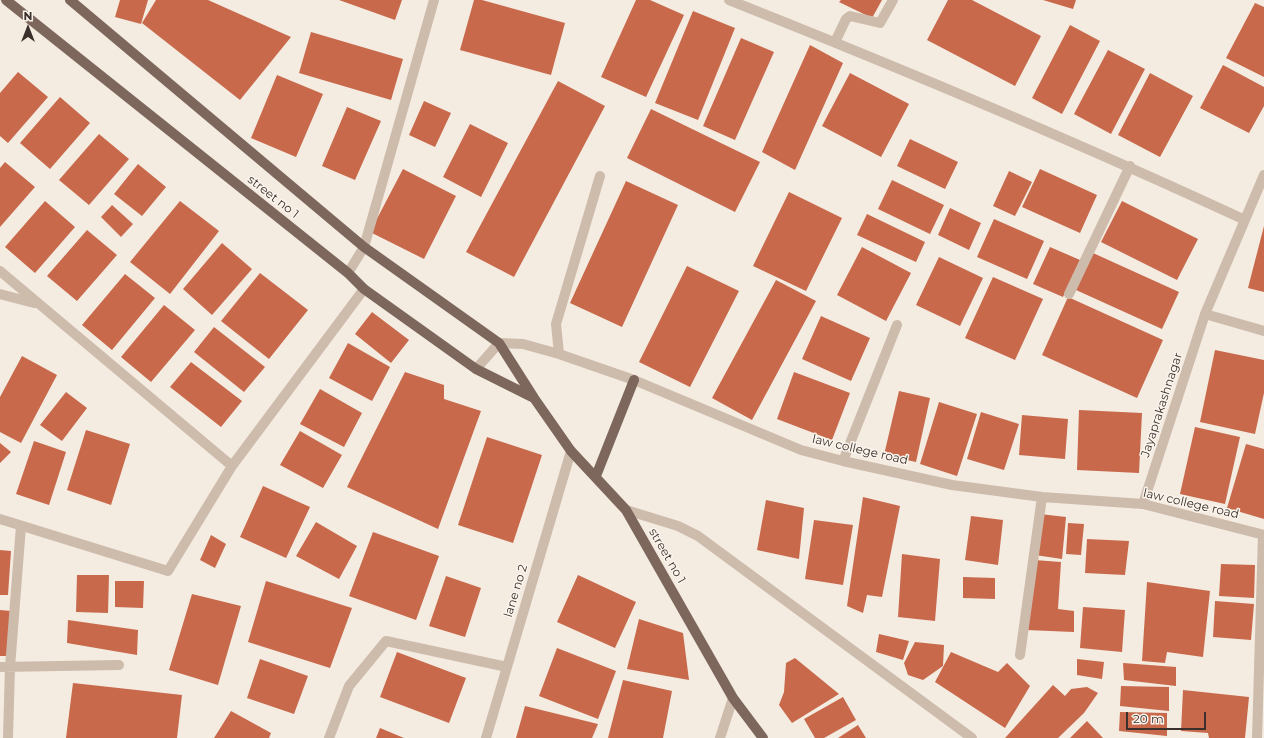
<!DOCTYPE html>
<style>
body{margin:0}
#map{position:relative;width:1264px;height:738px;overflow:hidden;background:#f4ebe1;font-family:Montserrat,sans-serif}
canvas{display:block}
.north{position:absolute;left:8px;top:8px;width:40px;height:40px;-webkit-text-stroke:3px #fbf5ee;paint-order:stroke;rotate:0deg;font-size:11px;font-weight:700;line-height:16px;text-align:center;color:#3b302b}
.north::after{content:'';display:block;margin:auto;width:14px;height:18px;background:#3b302b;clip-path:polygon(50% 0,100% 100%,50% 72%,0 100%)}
.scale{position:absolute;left:1126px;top:712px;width:80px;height:18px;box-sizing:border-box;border:2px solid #3b302b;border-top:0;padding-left:5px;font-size:12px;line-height:14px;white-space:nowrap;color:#3b302b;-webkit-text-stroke:3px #fbf5ee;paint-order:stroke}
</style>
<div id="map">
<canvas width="1264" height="738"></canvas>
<div class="north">N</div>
<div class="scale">20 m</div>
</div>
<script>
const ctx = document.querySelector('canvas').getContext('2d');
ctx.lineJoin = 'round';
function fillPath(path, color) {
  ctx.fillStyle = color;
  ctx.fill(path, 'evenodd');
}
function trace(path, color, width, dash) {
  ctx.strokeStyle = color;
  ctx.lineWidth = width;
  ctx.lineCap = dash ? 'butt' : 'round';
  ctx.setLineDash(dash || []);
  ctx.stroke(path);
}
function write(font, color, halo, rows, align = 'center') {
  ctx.font = font + ' Montserrat,sans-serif';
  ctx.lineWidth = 3;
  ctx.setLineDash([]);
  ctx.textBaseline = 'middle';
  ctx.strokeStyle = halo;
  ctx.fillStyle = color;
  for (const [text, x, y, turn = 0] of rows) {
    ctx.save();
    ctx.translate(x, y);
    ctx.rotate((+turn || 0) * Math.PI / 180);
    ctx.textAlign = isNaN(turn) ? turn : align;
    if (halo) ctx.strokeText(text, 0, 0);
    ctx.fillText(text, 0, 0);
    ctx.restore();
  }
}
fillPath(new Path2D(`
 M120 0H148L141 24 115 17Z
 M156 0H208L291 37 240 100 142 23Z
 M339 0H402L395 20Z
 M474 0H482L565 23 551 75 460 50Z
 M636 0H650L684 15 646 97 601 77Z
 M841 0H882L872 18 839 2Z
 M948 0H972L1041 36 1015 86 927 40Z
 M1043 0H1076L1073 9Z
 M1255 3 1264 7V77L1226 58Z
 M693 11 735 28 698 120 655 103Z
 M1070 25 1100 41 1062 114 1032 98Z
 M311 32 403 59 391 100 299 73Z
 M741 38 774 52 735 140 703 126Z
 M810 45 843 63 795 170 762 152Z
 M1108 50 1145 69 1111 134 1074 114Z
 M1223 65 1264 87V106L1249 133 1200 108Z
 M18 72 48 97 8 143 0 136V93Z
 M850 73 909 104 881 157 822 126Z
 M1150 73 1193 96 1160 157 1118 135Z
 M277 75 323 94 296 157 251 138Z
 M558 81 605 106 514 277 466 252Z
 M60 97 90 123 50 169 20 143Z
 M424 101 451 113 435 147 409 135Z
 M347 107 381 121 355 180 322 166Z
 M651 109 760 162 735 212 627 158Z
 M470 124 508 143 481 197 443 177Z
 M99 134 129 159 89 205 59 180Z
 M910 139 958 162 945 189 897 166Z
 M5 162 35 187 0 227V168Z
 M138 164 166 187 142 216 114 194Z
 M403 169 456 196 424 259 370 232Z
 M1040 169 1097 195 1080 233 1022 207Z
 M1009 171 1032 182 1015 216 993 206Z
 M892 180 944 205 930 234 878 209Z
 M626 181 678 205 622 327 570 303Z
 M789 192 842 218 806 291 753 266Z
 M45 201 75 227 35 273 5 247Z
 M180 201 219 231 170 294 130 262Z
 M1122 201 1198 239 1177 280 1101 242Z
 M112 205 133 224 121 237 101 217Z
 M950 208 981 223 969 250 938 235Z
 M867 214 925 242 916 262 857 235Z
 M994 219 1044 241 1027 279 977 257Z
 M1264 226V292L1248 288Z
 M87 230 117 255 77 301 47 276Z
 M222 243 252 269 212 315 183 289Z
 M862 247 911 273 886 321 837 295Z
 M1050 247 1080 260 1063 297 1033 284Z
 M1093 253 1179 292 1162 329 1076 290Z
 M939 257 983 278 960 326 916 305Z
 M687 266 739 291 690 387 639 362Z
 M260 273 308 310 269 359 221 321Z
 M125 274 155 298 112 350 82 325Z
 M993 277 1043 299 1015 360 965 338Z
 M776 280 816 301 752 420 712 398Z
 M1068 297 1163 340 1137 398 1042 355Z
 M164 305 195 330 151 382 121 357Z
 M372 312 409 340 391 363 355 334Z
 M821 316 870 338 851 381 802 359Z
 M214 327 265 367 244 392 194 352Z
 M348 343 390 367 372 401 329 378Z
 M1215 350 1264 360V393L1255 434 1200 422Z
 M22 356 57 375 21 443 0 432V397Z
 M191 362 242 401 221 427 170 387Z
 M405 372 444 385V399L481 411 438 529 347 487Z
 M794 372 850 393 832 440 777 419Z
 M320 389 362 413 344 447 300 424Z
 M899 391 930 398 916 462 884 455Z
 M66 392 87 408 62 441 40 425Z
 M939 402 977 414 957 476 920 464Z
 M1079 410 1142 413 1139 473 1077 470Z
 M981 412 1019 424 1004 470 967 459Z
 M1022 415 1068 419 1065 459 1019 455Z
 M1195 427 1240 437 1225 504 1180 494Z
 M86 430 130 444 111 505 67 490Z
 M300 431 342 455 323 488 280 465Z
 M487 437 542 455 513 543 458 525Z
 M34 441 66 452 49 505 16 494Z
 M0 443 11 452 0 463Z
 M1246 444 1264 449V519L1227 508Z
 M263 486 310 507 286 558 240 537Z
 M863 497 900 506 882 597 867 595 863 613 847 606Z
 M766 500 804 508 799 559 757 550Z
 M1040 514 1066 517 1062 559 1035 555Z
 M971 516 1003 520 998 565 965 560Z
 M814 520 853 525 843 585 805 579Z
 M316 522 357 546 339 579 296 556Z
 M1068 523 1084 524 1081 555 1066 554Z
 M373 532 439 556 416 620 349 596Z
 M211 535 226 544 215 568 200 560Z
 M1087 539 1129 541 1125 575 1085 573Z
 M0 550 11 551 8 595H0Z
 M902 554 940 559 935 621 898 617Z
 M1034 560 1061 562 1058 609 1074 611V632L1026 630Z
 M1221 564 1255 565 1254 598 1219 596Z
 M77 575H109L108 613 76 612Z
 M578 575 636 602 615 648 557 622Z
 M446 576 481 588 465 637 429 626Z
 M963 577 995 578V599L963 598Z
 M115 581H144L143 608 115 607Z
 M266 581 352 608 330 668 248 642Z
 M1147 582 1210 591 1203 657 1167 652 1165 663 1142 661Z
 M192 594 241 606 218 685 169 670Z
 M1215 601 1254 604 1251 640 1213 637Z
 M1083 607 1125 610 1122 652 1080 648Z
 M0 610 11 611 10 656H0Z
 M639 619 683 633 689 680 627 669Z
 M68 620 138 630 137 655 67 643Z
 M879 634 909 641 903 660 876 652Z
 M915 642 944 645 943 666 923 680 908 675 904 663Z
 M557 648 616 671 598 719 539 696Z
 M397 652 466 678 449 723 380 697Z
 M951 652 998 672 1007 663 1030 686 1005 728 935 682Z
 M795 658 839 694 792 723 779 705 784 692 786 663Z
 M260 659 308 676 294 714 247 698Z
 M1077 659 1104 662 1102 679 1077 675Z
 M1123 663 1176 667V686L1124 680Z
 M623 680 672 691 663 738H608Z
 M73 683 182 695 177 738H66Z
 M1053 685 1065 696 1071 689 1087 687 1098 693 1084 713 1058 738H1005Z
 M1121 686 1169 687V711L1120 706Z
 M1183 690 1249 697 1245 738H1209L1208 733 1181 731Z
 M843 697 856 720 824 738H815L804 719Z
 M525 706 598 724 592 738H516Z
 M231 711 271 733 269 738H214Z
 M1120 712 1167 713V736L1119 731Z
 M1087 721 1103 738H1070Z
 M858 725 866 738H838Z
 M380 728 404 738H376Z`), '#c8694b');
trace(new Path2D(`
 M729 0C903 69 1075 141 1245 220
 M835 42 846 19 850 16 880 23 893 0
 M0 271 232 466
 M348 273 364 247 434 0
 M0 294 34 303
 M1069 294 1130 166
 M1205 314 1264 331
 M559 354 556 324 600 176
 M476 369 499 343 523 344 559 354 634 380 801 450 843 461 952 485 1042 497 1143 504 1264 535
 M843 461 897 325
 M1143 504 1205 314 1264 175
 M626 510 678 526 698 536 972 738
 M0 519 168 571 232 466 364 289
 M1020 655 1042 497
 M0 667 119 665
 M8 738 10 667 21 526
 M329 738 349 686 386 641 507 667
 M486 738 571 451
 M720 738 733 698
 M1257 738 1263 535`), '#cdbbac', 10);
trace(new Path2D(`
 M6 0 348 273 364 289 476 369 534 398
 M70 0 364 247 499 343 534 398 571 451 626 510 733 698 763 738
 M596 476 634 380`), '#7d675c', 10);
write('12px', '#3b302b', '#fbf5ee', [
 ["street no 1",273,197,38],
 ["Jayaprakashnagar",1162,405,-72],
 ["law college road",860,450,13],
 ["law college road",1191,504,13],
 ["street no 1",667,556,60],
 ["lane no 2",516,591,-73]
]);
</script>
